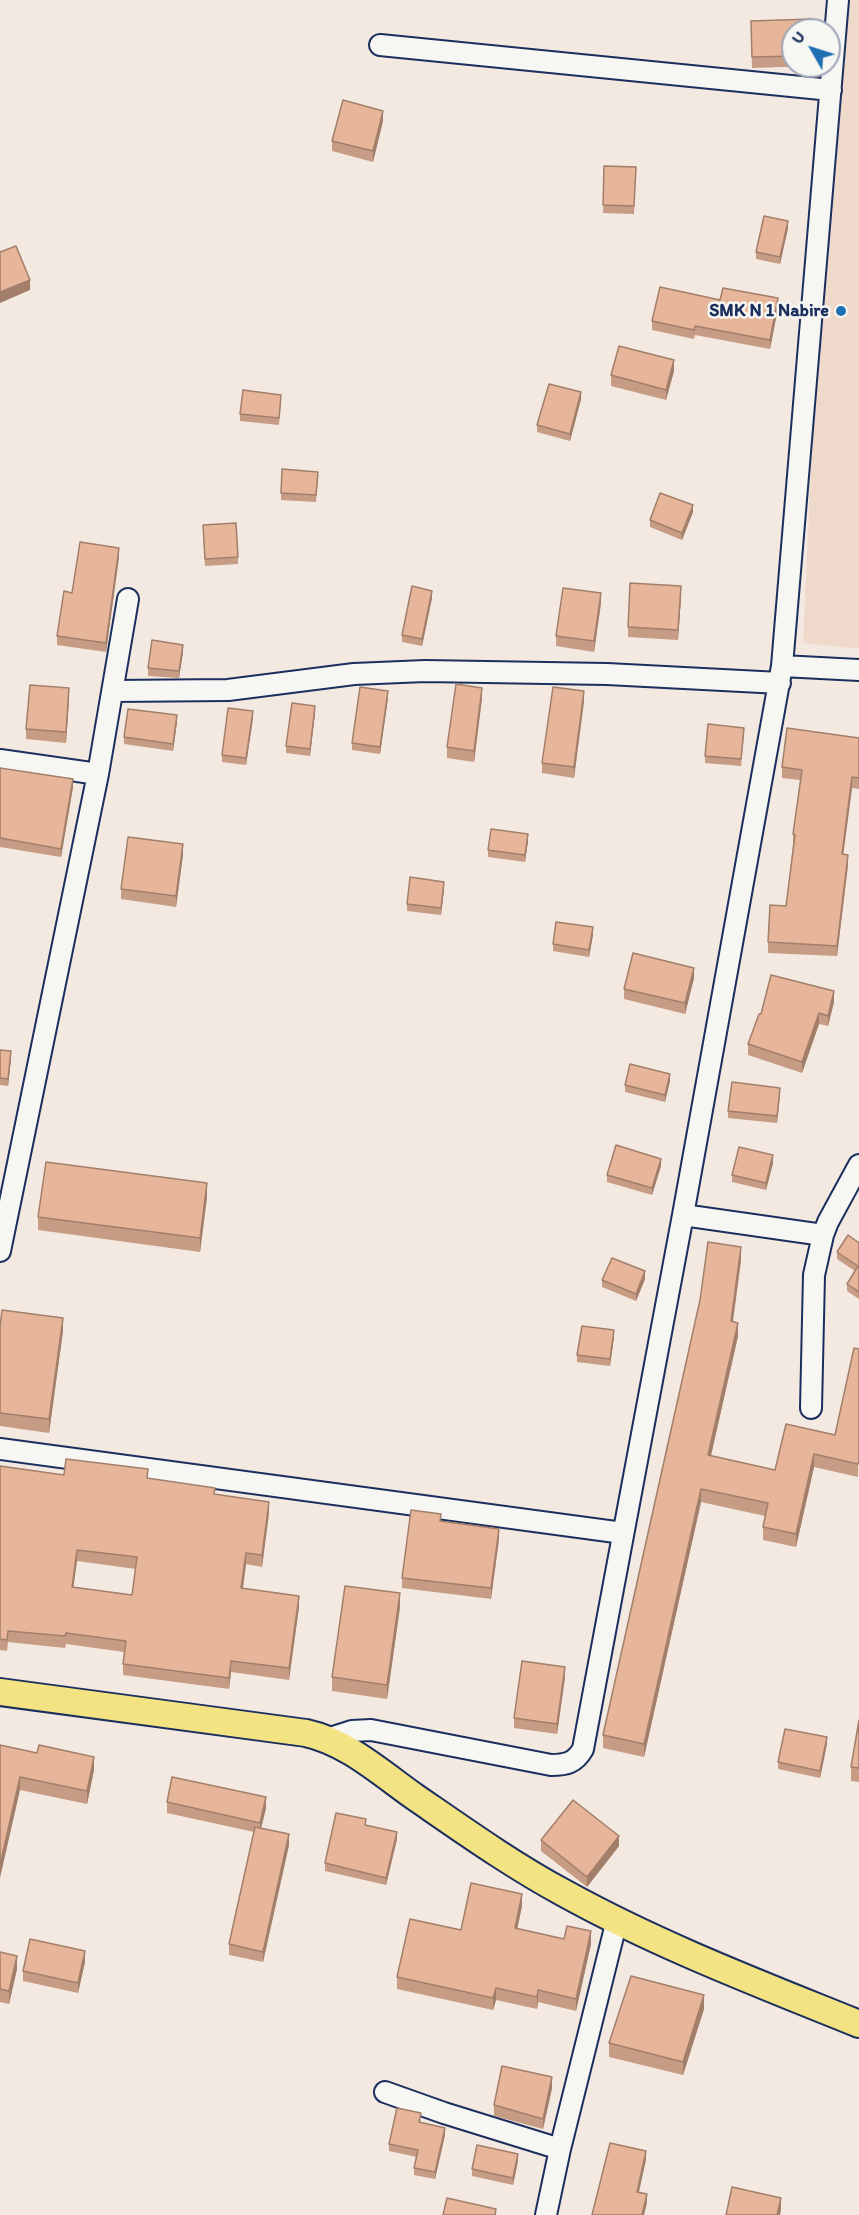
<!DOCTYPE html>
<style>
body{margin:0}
#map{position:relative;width:859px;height:2215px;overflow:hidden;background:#f3e9e0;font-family:Itim,sans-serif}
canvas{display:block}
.north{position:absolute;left:781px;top:18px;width:60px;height:60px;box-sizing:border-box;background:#f6f6f2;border:2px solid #9ea6b7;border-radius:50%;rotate:309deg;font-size:16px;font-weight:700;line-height:24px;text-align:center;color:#1b2f5e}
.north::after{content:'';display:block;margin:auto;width:21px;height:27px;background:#1f6fb2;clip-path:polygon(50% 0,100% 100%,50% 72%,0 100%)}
</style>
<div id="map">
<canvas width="859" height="2215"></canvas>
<div class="north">U</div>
</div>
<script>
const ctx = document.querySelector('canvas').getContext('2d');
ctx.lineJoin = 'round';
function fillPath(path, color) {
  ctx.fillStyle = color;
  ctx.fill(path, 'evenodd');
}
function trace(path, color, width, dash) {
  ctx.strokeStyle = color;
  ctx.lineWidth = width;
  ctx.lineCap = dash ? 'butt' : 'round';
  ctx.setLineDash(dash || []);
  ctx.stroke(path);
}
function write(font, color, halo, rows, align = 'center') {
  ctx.font = font + ' Itim,sans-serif';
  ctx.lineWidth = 5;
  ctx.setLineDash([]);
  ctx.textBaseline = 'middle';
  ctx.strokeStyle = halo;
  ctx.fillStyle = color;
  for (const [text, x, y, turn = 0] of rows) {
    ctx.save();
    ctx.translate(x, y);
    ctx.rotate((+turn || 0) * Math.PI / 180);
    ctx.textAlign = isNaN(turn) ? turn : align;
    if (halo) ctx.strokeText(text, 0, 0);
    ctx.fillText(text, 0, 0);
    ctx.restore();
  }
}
fillPath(new Path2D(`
 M848 0H859V649L803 643 813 422Z`), '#efd9cb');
const minor = new Path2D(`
 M380 45 831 90
 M782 666 859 670
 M113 691 228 690 354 674 425 671 607 674 780 683
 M0 760 98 774
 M683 1215 823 1235
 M0 1251 98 774 128 599
 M811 1408 814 1275 823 1235 828 1222 859 1165
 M0 1449 623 1533
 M327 1739 352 1731 371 1730 551 1765C566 1765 575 1763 583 1749L683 1215 782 666 838 0
 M385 2092 444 2113 560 2149
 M546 2215 560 2149 617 1920`);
const major = new Path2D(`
 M0 1692 306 1733C347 1742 381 1773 415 1797 463 1830 512 1865 564 1893 658 1945 760 1984 859 2024`);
trace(minor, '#1b2f5e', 24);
trace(major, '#1b2f5e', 30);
trace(minor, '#f6f6f2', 20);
trace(major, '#f4e382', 26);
fillPath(new Path2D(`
 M751 21 793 30V66H813L752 68Z
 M383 121 373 162 332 151V141Z
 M604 166 636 167 634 214 603 213Z
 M788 228 780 264 756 259V252Z
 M778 308 770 349 695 335 694 339 652 330V321Z
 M674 371 666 400 611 386V375Z
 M581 399 570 441 537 432V425Z
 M281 402 279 425 240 421V414Z
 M318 479 316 502 281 500V493Z
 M693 512 682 540 650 527V520Z
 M203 532 238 557V564L205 566Z
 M119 557 106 652 57 645V636L72 593Z
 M681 597 678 640 628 637V627Z
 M432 598 422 646 402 642V635Z
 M601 603 594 652 556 646V636Z
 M183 652 179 678 148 676V668Z
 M388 698 380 754 352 750V743Z
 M482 698 474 762 447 758V747Z
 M69 699 66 743 26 739V729Z
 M584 701 574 778 542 773V763Z
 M315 713 310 756 286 753V746Z
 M253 718 246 765 222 762V755Z
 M177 722 173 751 124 744V737Z
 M744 735 741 766 705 763V756Z
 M859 738V789L852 788 843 854 848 865 837 956 768 953V942L786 906 793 845V834L800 780 782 778V767Z
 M0 768 73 787 61 857 0 847Z
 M528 841 525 862 488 857V850Z
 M183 855 176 907 121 899V889Z
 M444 889 441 915 407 911V904Z
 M593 935 589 957 553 951V944Z
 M694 978 685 1014 624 999V989Z
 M834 1002 828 1026 819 1024 802 1073 748 1055V1044Z
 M0 1050 11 1058 8 1086 0 1085Z
 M670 1081 665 1102 625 1092V1085Z
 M780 1095 777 1123 728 1118V1111Z
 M773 1163 766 1190 732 1182V1175Z
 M661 1166 652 1195 607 1182V1175Z
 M207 1197 200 1252 38 1230V1217Z
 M859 1243V1299L847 1291V1284L855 1271 837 1259V1252Z
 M741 1260 733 1322 738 1336 711 1456 775 1470 835 1435 859 1349 858 1477 814 1467 796 1547 763 1540V1527L765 1516 701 1502 644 1757 603 1748V1735Z
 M645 1279 636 1301 602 1287V1280Z
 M0 1327 63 1331 49 1433 0 1426Z
 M614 1337 610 1366 577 1362V1355Z
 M0 1466 64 1475 148 1479 215 1495 269 1513 262 1567 246 1564 243 1589 299 1607 289 1680 231 1672 229 1689 123 1675V1664L124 1652 66 1644 65 1648 8 1642 7 1651 0 1650ZM77 1561 136 1569 132 1595 73 1587Z
 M499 1539 491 1599 402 1588V1578Z
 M400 1607 387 1699 332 1691V1677Z
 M565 1677 557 1734 514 1728V1718Z
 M859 1720V1782L851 1781V1767Z
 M827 1744 820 1778 778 1769V1762Z
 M0 1745 94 1770 87 1804 20 1790Z
 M167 1802 266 1808 261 1828 289 1845 263 1962 229 1955V1944L254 1832 167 1813Z
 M366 1825 397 1839 386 1885 325 1871V1863Z
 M541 1840 619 1846 587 1887 541 1851Z
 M522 1906 517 1929 564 1939 591 1944 576 2011 538 2002 537 2009 496 2000 493 2010 397 1989V1977L461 1930Z
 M0 1952 17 1969 9 2004 0 2002Z
 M85 1962 78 1993 23 1981V1971Z
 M704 2009 683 2075 609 2057V2043Z
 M552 2088 543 2129 494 2116V2105Z
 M421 2120 420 2123 445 2135 435 2179 414 2175V2168L417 2157 389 2151V2144Z
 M518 2161 513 2185 472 2176V2169Z`), '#c79c84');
fillPath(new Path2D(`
 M383 111V121L373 162V151Z
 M788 221V228L780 264V257Z
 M30 280V290L0 303V292Z
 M778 298V308L770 349V340Z
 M674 360V371L666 400V390Z
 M581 392V399L570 441V434Z
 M693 505V512L682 540V533Z
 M119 548V557L106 652V643Z
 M681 586V597L678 640V630Z
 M432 591V598L422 646V639Z
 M601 593V603L594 652V641Z
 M183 645V652L179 678V671Z
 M69 688V699L66 743V732Z
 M482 688V698L474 762V751Z
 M388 691V698L380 754V747Z
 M584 691V701L574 778V767Z
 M315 706V713L310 756V749Z
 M253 711V718L246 765V758Z
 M177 715V722L173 751V744Z
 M852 777V788L842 864V854Z
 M73 779V787L61 857V849Z
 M528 834V841L525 862V855Z
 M183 844V855L176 907V896Z
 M848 855V865L837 956V946Z
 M444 882V889L441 915V908Z
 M593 927V935L589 957V950Z
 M694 968V978L685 1014V1003Z
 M834 991V1002L828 1026V1016Z
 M819 1013V1024L802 1073V1062Z
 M11 1051V1058L8 1086V1079Z
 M670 1074V1081L665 1102V1095Z
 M780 1088V1095L777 1123V1116Z
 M773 1155V1163L766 1190V1183Z
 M661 1159V1166L652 1195V1188Z
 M207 1183V1197L200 1252V1238Z
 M741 1247V1260L731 1334V1321Z
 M645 1271V1279L636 1301V1294Z
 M63 1318V1331L49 1433V1419Z
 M738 1323V1336L708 1468V1455Z
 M614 1330V1337L610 1366V1359Z
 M814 1454V1467L796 1547V1534Z
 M701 1489V1502L644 1757V1744Z
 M269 1502V1513L262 1567V1555Z
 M499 1529V1539L491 1599V1588Z
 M77 1550V1561L72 1598V1587Z
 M246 1553V1564L241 1600V1588Z
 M400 1593V1607L387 1699V1685Z
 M299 1596V1607L289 1680V1668Z
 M231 1661V1672L229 1689V1678Z
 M565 1667V1677L557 1734V1724Z
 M827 1737V1744L820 1778V1771Z
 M94 1757V1770L87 1804V1791Z
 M20 1777V1790L0 1878V1865Z
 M266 1797V1808L260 1833V1823Z
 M397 1832V1839L386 1885V1878Z
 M289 1834V1845L263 1962V1952Z
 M619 1836V1846L587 1887V1877Z
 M522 1894V1906L515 1940V1928Z
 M591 1931V1944L576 2011V1999Z
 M85 1951V1962L78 1993V1983Z
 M17 1956V1969L9 2004V1991Z
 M496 1988V2000L493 2010V1998Z
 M538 1990V2002L537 2009V1997Z
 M704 1995V2009L683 2075V2062Z
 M552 2077V2088L543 2129V2119Z
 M445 2128V2135L435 2179V2172Z
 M646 2151V2160L637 2201V2192Z
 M518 2154V2161L513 2185V2178Z
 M647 2194V2203L644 2215H642Z
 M781 2198V2210L780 2215H777Z`), '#a27f6b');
const building = new Path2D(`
 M812 19V30H793V56L752 57 751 21Z
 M343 100 383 111 373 151 332 141Z
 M604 166 636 167 634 206 603 205Z
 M764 216 788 221 780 257 756 252Z
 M16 246 30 280 0 292V252Z
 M660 287 720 300 723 288 778 298 770 340 695 326 694 330 652 321Z
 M619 346 674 360 666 390 611 375Z
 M549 384 581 392 570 434 537 425Z
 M243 390 281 395 279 418 240 414Z
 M282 469 318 472 316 495 281 493Z
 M660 493 693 505 682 533 650 520Z
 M236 523 238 557 205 559 203 525Z
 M80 542 119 548 106 643 57 636 64 591 72 593Z
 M630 583 681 586 678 630 628 627Z
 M412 586 432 591 422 639 402 635Z
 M563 588 601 593 594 641 556 636Z
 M152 640 183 645 179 671 148 668Z
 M456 684 482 688 474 751 447 747Z
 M30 685 69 688 66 732 26 729Z
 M360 687 388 691 380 747 352 743Z
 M553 687 584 691 574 767 542 763Z
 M292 703 315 706 310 749 286 746Z
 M228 708 253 711 246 758 222 755Z
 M128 709 177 715 173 744 124 737Z
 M708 724 744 728 741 759 705 756Z
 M787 728 859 738V778L852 777 842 854 848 855 837 946 768 942 770 905 786 906 795 835 793 834 802 770 782 767Z
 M0 768 73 779 61 849 0 838Z
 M491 829 528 834 525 855 488 850Z
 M128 837 183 844 176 896 121 889Z
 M410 877 444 882 441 908 407 904Z
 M556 922 593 927 589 950 553 944Z
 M633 953 694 968 685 1003 624 989Z
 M771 975 834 991 828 1016 819 1013 802 1062 748 1044 759 1014H761Z
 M0 1050 11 1051 8 1079 0 1078Z
 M630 1064 670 1074 665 1095 625 1085Z
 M732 1082 780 1088 777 1116 728 1111Z
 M616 1145 661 1159 652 1188 607 1175Z
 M739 1147 773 1155 766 1183 732 1175Z
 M46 1162 207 1183 200 1238 38 1217Z
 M848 1235 859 1243V1292L847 1284 858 1266 837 1252Z
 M708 1242 741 1247 731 1321 738 1323 708 1455 775 1470 786 1424 835 1435 854 1348 859 1349V1461L858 1464 814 1454 796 1534 763 1527 768 1503 701 1489 644 1744 603 1735 700 1300Z
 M612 1258 645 1271 636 1294 602 1280Z
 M2 1310 63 1318 49 1419 0 1413V1327Z
 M582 1326 614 1330 610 1359 577 1355Z
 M66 1459 148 1469 147 1478 215 1488 214 1494 269 1502 262 1555 246 1553 241 1588 299 1596 289 1668 231 1661 229 1678 123 1664 126 1641 66 1633 65 1636 8 1631 7 1640 0 1639V1466L64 1475ZM77 1550 137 1557 132 1595 72 1587Z
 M411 1510 441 1514 440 1521 499 1529 491 1588 402 1578Z
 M345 1586 400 1593 387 1685 332 1677Z
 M522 1661 565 1667 557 1724 514 1718Z
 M859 1720V1768L851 1767Z
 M785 1729 827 1737 820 1771 778 1762Z
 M0 1745 37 1753 39 1745 94 1757 87 1791 20 1777 0 1865Z
 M172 1777 266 1797 260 1823 167 1802Z
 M573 1800 619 1836 587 1877 541 1840Z
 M336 1813 366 1819 365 1825 397 1832 386 1878 325 1863Z
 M255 1827 289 1834 263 1952 229 1944Z
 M471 1883 522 1894 515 1928 564 1939 567 1926 591 1931 576 1999 538 1990 537 1997 496 1988 493 1998 397 1977 410 1919 461 1930Z
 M30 1939 85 1951 78 1983 23 1971Z
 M0 1952 17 1956 9 1991 0 1989Z
 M631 1976 704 1995 683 2062 609 2043Z
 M502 2066 552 2077 543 2119 494 2105Z
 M397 2108 421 2113 419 2122 445 2128 435 2172 414 2168 418 2150 389 2144Z
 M610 2143 646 2151 637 2192 647 2194 642 2215H592Z
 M477 2145 518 2154 513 2178 472 2169Z
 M732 2187 781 2198 777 2215H726Z
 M447 2198 496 2209 495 2215H443Z`);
fillPath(building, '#e7b599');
trace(building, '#a27f6b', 1.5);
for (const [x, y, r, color] of [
 [841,311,6,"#1f6fb2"]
]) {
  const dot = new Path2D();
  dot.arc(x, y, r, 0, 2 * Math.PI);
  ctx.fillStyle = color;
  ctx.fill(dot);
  trace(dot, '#f6f6f2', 2);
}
write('bold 18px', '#1b2f5e', '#f6f6f2', [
 ["SMK N 1 Nabire",829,311]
], 'right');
</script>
